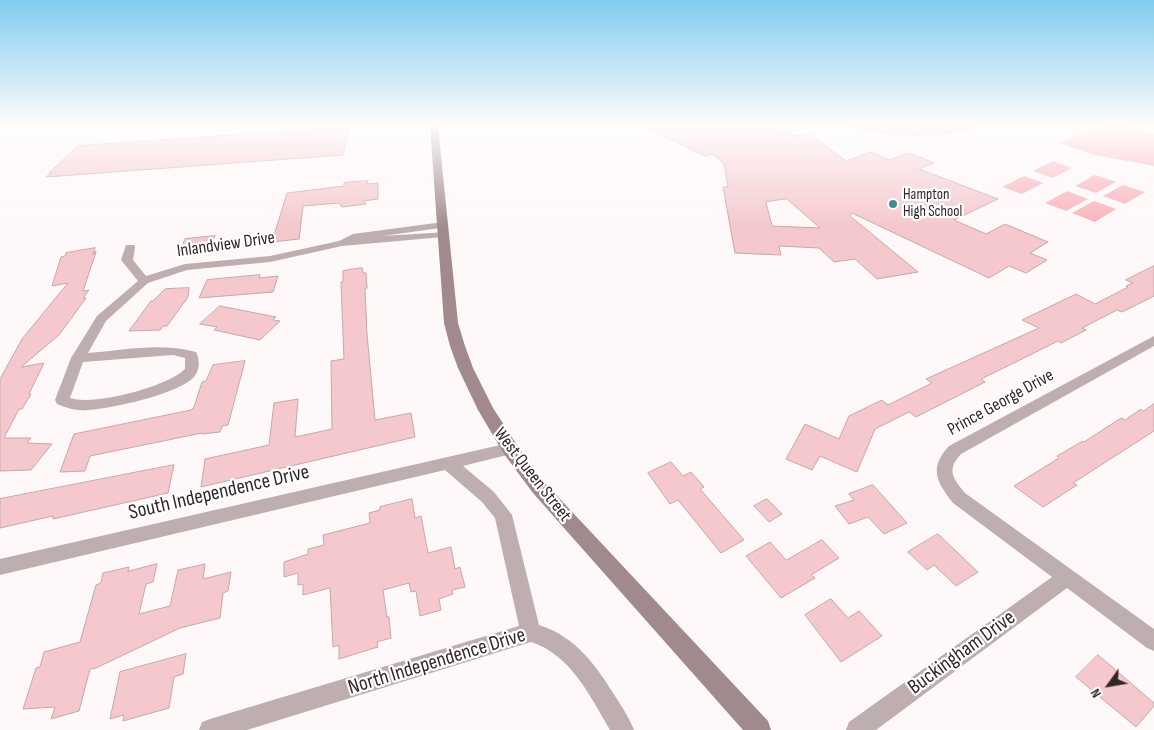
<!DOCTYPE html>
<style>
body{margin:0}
#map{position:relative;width:1154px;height:730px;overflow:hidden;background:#fff8f8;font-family:"Sofia Sans Condensed",sans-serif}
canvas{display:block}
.north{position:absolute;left:1084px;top:660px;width:50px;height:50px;-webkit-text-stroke:4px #fff;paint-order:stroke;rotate:238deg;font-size:14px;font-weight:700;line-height:20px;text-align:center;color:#332627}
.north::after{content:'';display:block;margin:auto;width:18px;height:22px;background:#332627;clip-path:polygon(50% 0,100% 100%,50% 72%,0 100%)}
</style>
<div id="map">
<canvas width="1154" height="730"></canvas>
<div class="north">N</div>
</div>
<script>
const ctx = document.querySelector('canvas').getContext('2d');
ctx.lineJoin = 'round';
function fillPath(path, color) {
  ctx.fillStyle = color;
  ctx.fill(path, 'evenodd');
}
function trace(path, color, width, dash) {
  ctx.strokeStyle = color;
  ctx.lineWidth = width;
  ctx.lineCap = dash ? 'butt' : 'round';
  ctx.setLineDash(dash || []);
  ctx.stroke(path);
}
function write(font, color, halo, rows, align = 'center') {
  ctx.font = font + ' "Sofia Sans Condensed",sans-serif';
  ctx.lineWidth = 4.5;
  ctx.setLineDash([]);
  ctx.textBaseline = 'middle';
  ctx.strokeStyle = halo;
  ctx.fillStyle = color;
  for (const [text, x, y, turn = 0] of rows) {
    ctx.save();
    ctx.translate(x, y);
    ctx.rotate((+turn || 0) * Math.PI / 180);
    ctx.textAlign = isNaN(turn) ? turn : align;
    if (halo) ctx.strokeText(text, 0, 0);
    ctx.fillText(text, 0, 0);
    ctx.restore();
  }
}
fillPath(new Path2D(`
 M842 126H986C935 140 893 138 842 126Z
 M1101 126H1128L1154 134V166L1095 155 1058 143Z
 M1053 161 1072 168 1053 178 1033 171Z
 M1095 175 1116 182 1096 193 1075 186Z
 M1024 176 1043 183 1022 194 1002 187Z
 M1123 185 1145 192 1125 204 1103 196Z
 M1067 191 1088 199 1066 211 1045 203Z
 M1094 201 1116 209 1095 222 1072 213Z`), '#f7b1b9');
const building = new Path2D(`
 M644 126H777L781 130 787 129 795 136 809 134 846 161 871 152 889 160 909 153 934 163 919 169 998 199 954 220 986 234 1005 224 1048 242 1030 253 1047 260 1026 273 1009 266 989 278 852 213 850 216 918 272 877 279 855 259 834 262 819 248 779 246 781 255 735 253 723 187H728L724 164 713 154 705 156ZM787 199 820 228 772 226 766 202Z
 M349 127 343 155 46 177 51 173H49L78 146Z
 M368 181 367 184 378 183V199L363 201 366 204 342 207 339 203 303 206 299 239 272 242 287 193 344 186V183Z
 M215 236 209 250 179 253 185 239Z
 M95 248 93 255 96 251 95 255 83 291 89 290 83 298H86L59 335 21 367 44 363 29 394H31L22 409H19L4 438H31L27 443 52 444 31 470 0 471V379L22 339 68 283 52 286 61 257 65 256 66 253Z
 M1154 266V296L1122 312 1117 310 1082 328 1086 330 1061 343 1058 341 1018 361 981 379 985 382 916 417 909 412 875 429 857 472 820 456 812 470 786 459 805 424 839 439 849 416 882 400 888 405 932 383 926 379 1039 328 1022 320 1076 294 1095 304 1128 287 1126 286 1133 283 1126 280Z
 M362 268 363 273H366L367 288 365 289 367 334 375 420 411 413 415 437 201 487 205 459 269 445 274 403 298 399 295 437 332 429 331 361 344 359 341 282H343V271Z
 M260 275 259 278 278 276 273 292 199 298 207 280Z
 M189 288 188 297 167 326H163L160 330 129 331 151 301H153L165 289Z
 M220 306 276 317 273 320 280 321 260 340 214 330 217 327 200 324Z
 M245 361 228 425 222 426 220 432 202 434V433L90 456 85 471 60 472 74 434 191 410 194 407 202 382 206 381 213 365Z
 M1154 404V431L1073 483 1077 485 1043 507 1014 486 1059 458 1057 456 1083 441 1084 442 1121 418 1125 420 1141 409 1143 411Z
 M671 462 683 476 691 472 704 487 700 489 744 540 721 553 678 500 670 504 648 473Z
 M174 465 168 493 53 519V516L0 528V499Z
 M873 485 907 523 884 534 868 517 849 524 835 506 854 500 849 494Z
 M412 499 415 518 421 516 428 553 451 547 455 569 460 567 465 587 452 590 453 594 439 599 441 610 420 616 416 591 411 592 409 583 383 590 387 617H389L391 638 377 642 378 647 339 659V645L333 647 330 588 303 595V584L298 585V573L284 577V562L308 554V549L324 545 323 535 370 523 369 513 380 510V507Z
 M767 499 782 514 769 522 754 506Z
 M938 534 978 572 956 586 934 565 927 570 908 552Z
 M822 540 839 558 811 575 815 578 781 598 746 556 770 542 786 560Z
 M157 564 153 582 146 584 139 614 170 606 178 570 205 564 203 579 231 572 228 591 223 593 220 618 180 628 96 668 90 669 79 711 51 719 55 707 23 709 36 668 40 667 44 652 80 642 96 585 101 583 103 573 129 567 128 571Z
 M831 599 848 618 859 611 882 636 841 662 805 615Z
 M186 654 183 674 174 677 169 708 123 721 124 715 110 719 120 672Z
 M1098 655 1154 703V706L1136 727 1076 677Z`);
fillPath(building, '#f4c8cc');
trace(building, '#c8a6a9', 1);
fillPath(new Path2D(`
 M443 222 447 223 448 225 447 227 383 236 447 232 448 234 447 236 443 237 342 246 270 262 187 270 148 283 106 321 88 353C123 350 161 342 196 352 200 360 200 370 194 377 178 394 111 409 87 410 76 411 67 408 57 404L55 400 71 358 97 316 138 281 121 260 126 245H134L135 247 133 260 146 276 185 264 270 256 339 241 353 234ZM173 355 185 358V369C167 387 94 406 70 398L83 362Z
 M1154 336V346L961 454C946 470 953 478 965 493L1154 629V651L1147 648 1067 588 876 730H846L849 722 1052 577 953 503C936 481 929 468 949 446Z
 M509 443 515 445 517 449 515 453 463 466 494 492 512 515 539 625C577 637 597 667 617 699 623 709 630 719 634 730H610C590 696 571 655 531 642L247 730H199L202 722 210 719 519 626 495 518 482 502 445 470 0 575V559Z`), '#beaeb0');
fillPath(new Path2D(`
 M430 126H438L458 323 465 346 473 368 493 408 517 445 545 483 768 721 771 730H743L533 493 504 454 478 410 458 368 450 346 444 323Z`), '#a08a8c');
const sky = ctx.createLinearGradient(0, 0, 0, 228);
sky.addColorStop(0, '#80ccef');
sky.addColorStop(0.55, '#fffcfc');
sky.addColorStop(1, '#fffcfc00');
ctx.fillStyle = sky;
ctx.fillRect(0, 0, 1154, 228);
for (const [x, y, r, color] of [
 [893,204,5,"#448b91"]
]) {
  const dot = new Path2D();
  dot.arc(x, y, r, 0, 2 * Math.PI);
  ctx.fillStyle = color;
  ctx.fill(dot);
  trace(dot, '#fff', 2);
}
write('15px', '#332627', '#fff', [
 ["Hampton",903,195],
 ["High School",903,212]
], 'left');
write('18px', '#332627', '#fff', [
 ["Inlandview Drive",226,245,-8],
 ["Prince George Drive",1001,403,-29],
 ["West Queen Street",532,475,52]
]);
write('21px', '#332627', '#fff', [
 ["South Independence Drive",219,493,-13],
 ["Buckingham Drive",962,653,-36],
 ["North Independence Drive",437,662,-17]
]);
</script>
